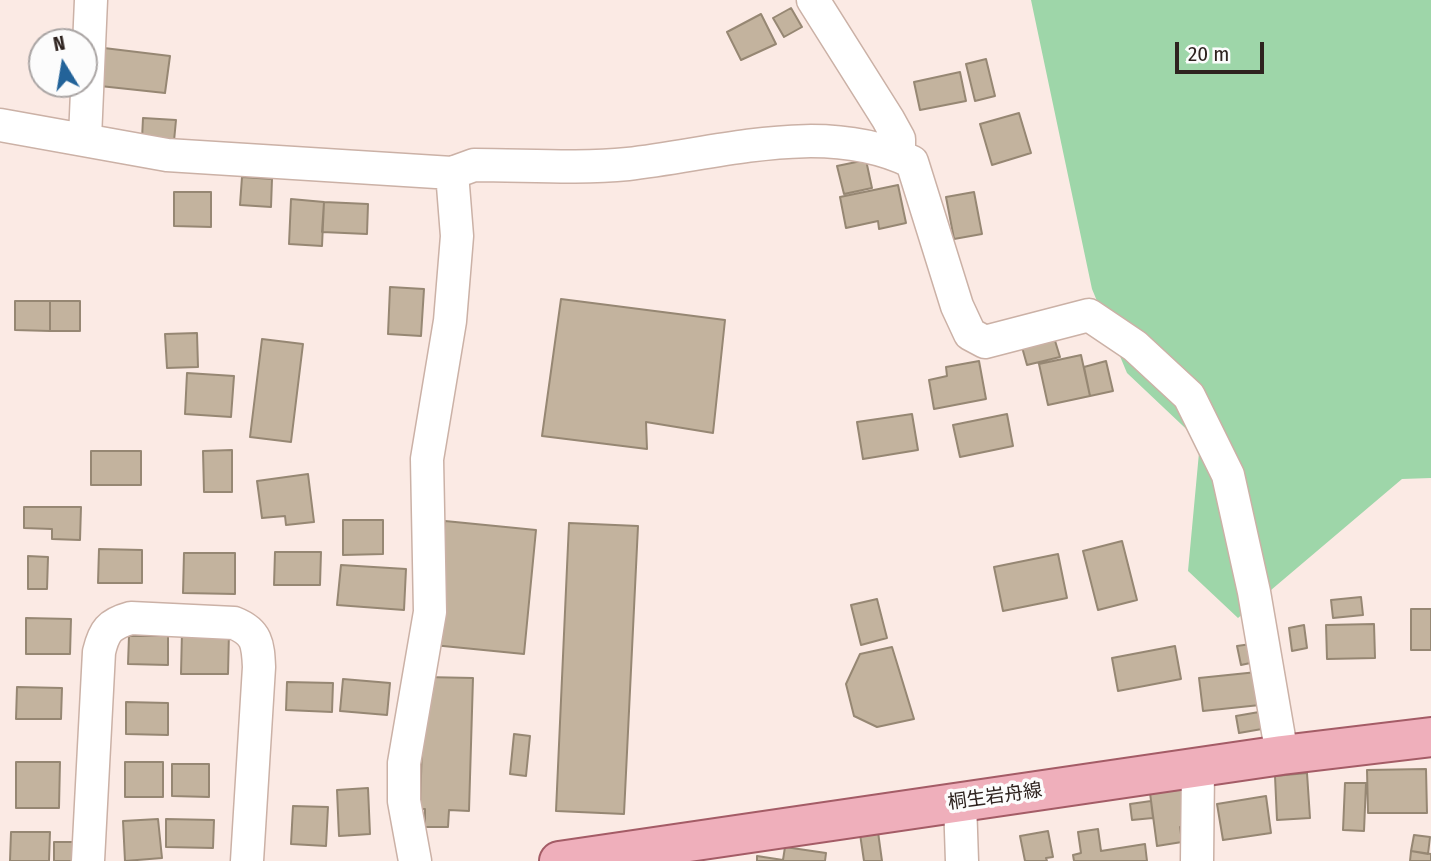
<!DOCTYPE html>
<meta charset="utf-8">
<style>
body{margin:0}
#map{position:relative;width:1431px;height:861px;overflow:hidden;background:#fbeae4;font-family:"Fira Sans Condensed",sans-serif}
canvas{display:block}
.north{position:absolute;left:28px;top:28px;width:70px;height:70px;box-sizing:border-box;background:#fcfcfc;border:2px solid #aaa5a4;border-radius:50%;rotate:349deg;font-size:19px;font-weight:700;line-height:28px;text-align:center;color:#2e231f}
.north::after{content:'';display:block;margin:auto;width:24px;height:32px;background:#236399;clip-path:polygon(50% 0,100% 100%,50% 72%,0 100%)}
.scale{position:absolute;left:1175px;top:42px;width:89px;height:32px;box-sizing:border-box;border:4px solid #2e231f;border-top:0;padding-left:9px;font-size:21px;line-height:24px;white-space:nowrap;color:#2e231f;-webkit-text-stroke:5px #fcfcfc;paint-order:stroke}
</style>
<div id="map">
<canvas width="1431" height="861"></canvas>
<div class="north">N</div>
<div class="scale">20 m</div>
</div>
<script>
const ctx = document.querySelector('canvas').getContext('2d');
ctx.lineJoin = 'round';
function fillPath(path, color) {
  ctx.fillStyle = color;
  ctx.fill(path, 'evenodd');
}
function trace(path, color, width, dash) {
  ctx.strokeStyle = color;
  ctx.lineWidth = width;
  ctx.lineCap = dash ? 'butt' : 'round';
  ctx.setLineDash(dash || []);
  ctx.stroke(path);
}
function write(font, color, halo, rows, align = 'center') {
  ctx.font = font + ' "Fira Sans Condensed","Noto Sans JP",sans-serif';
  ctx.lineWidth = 7;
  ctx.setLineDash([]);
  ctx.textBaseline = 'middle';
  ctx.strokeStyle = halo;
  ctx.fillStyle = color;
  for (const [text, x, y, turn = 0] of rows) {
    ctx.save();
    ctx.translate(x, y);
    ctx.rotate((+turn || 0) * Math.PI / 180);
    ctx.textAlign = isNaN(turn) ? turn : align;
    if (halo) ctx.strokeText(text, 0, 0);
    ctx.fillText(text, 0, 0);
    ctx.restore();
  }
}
fillPath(new Path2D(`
 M1031 0H1431V478L1402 479 1238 618 1188 571 1200 442 1127 373 1092 289Z`), '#9ed6a9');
const building = new Path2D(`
 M791 8 802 27 784 37 773 18Z
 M761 14 776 44 741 60 727 32Z
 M104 48 170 56 165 93 100 86Z
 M986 59 995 96 975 101 966 64Z
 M960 72 966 101 920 110 914 82Z
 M1019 113 1031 153 992 165 980 124Z
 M143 118 176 120 174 141 142 139Z
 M866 160 872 188 844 194 837 166Z
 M242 177 272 179 271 207 240 205Z
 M898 185 906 223 879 229 878 221 846 228 840 197Z
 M174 192H211V227L174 226Z
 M974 192 982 234 954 239 946 197Z
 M291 199 324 202 322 246 289 244Z
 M324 202 368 204 367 234 322 232Z
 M390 287 424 289 421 336 388 334Z
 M561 299 725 320 713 433 646 422 647 449 542 436Z
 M15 301H50V331L15 330Z
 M50 301H80V331H50Z
 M1052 331 1060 357 1027 365 1020 340Z
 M197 333 198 367 167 368 165 334Z
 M262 339 303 344 291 442 250 437Z
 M1081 355 1090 396 1048 405 1039 364Z
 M979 361 986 399 934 409 929 380 947 376 946 367Z
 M1106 361 1113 391 1090 396 1084 367Z
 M187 373 234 376 231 417 185 414Z
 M912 414 918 450 863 459 857 422Z
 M1007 414 1013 446 960 457 953 425Z
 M232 450V492H204L203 451Z
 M91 451H141V485H91Z
 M308 474 314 522 286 525 285 516 262 518 257 481Z
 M24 507H81L80 540 52 539V529L24 528Z
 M343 520H383V554L343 555Z
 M445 521 536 530 524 654 433 645Z
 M569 523 638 526 624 814 556 811Z
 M1122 541 1137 600 1098 610 1083 551Z
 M99 549 142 550V583H98Z
 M275 552H321L320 585H274Z
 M184 553H235V594L183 593Z
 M1058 554 1067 598 1003 611 994 567Z
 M28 556 48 557 47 589H28Z
 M341 565 406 569 404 610 337 605Z
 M1361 597 1363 615 1333 618 1331 600Z
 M877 599 887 638 861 645 851 605Z
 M1411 609H1431V650H1411Z
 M26 618 71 619 70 654H26Z
 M1374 624 1375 658 1327 659 1326 625Z
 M1304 625 1307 648 1292 651 1289 628Z
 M182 631 229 632 228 674H181Z
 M129 636H168V665L128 664Z
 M1251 644 1255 662 1241 665 1237 646Z
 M1175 646 1181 679 1118 691 1112 658Z
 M892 647 914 719 877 727 854 716 846 684 860 654Z
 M1257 672 1260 705 1203 711 1199 678Z
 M424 677 473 678 469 811 449 810 448 827H425V809H420Z
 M343 679 390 683 387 715 340 711Z
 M287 682 333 683 332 712 286 710Z
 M17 687 62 688 61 719H16Z
 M126 702 168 703V735L126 734Z
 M1259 712 1262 729 1239 733 1236 716Z
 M514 734 530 736 526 776 510 774Z
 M16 762H60L59 808H16Z
 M125 762H163V797H125Z
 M172 764H209V797L172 796Z
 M1426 769 1427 813H1368L1367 770Z
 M1307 773 1310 818 1277 820 1275 776Z
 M1345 783H1366L1364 831 1343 830Z
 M368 788 370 834 339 836 337 790Z
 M1187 789 1192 825 1180 827 1182 842 1157 846 1150 793Z
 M1266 796 1271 833 1223 840 1217 804Z
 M1151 801 1153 818 1132 820 1130 804Z
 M293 806 328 807 326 846 291 844Z
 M158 819 162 858 125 861 123 821Z
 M166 819 214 820 213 848 166 847Z
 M1098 829 1101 851 1145 844 1147 861H1074L1073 855 1081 853 1078 832Z
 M1048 831 1053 857 1046 858 1047 861H1025L1020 836Z
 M11 832H50L49 861H10Z
 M878 832 882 861H864L860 834Z
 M1414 835 1430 837 1428 854 1411 851Z
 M54 842H74V861H54Z
 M785 847 826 853 825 861H757V856L783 860Z
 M1411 851 1431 854V861H1410Z`);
fillPath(building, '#c3b39e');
trace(building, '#968773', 2);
const minor = new Path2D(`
 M813 0 888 119 899 139V156
 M0 125 167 155 452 173 474 165C525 165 578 169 628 164 719 154 824 119 912 162L957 306 970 334 985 342 1089 315 1135 346 1189 396 1228 475 1254 592 1282 755
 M85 138 91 0
 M960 802 962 861
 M88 861 99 652C104 631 109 624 131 618L234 623C257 632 258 644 259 667L247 861
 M415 861 404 801V763L430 612 427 459 450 321 457 236 452 173
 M1197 861 1198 769`);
const major = new Path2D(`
 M559 861 1282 755 1431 737`);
trace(minor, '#cbb1a6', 35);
trace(major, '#a45c66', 42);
trace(minor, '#fff', 32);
trace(major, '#efafbb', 38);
write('19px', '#2e231f', '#fcfcfc', [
 ["桐生岩舟線",995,797,-8]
]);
</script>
